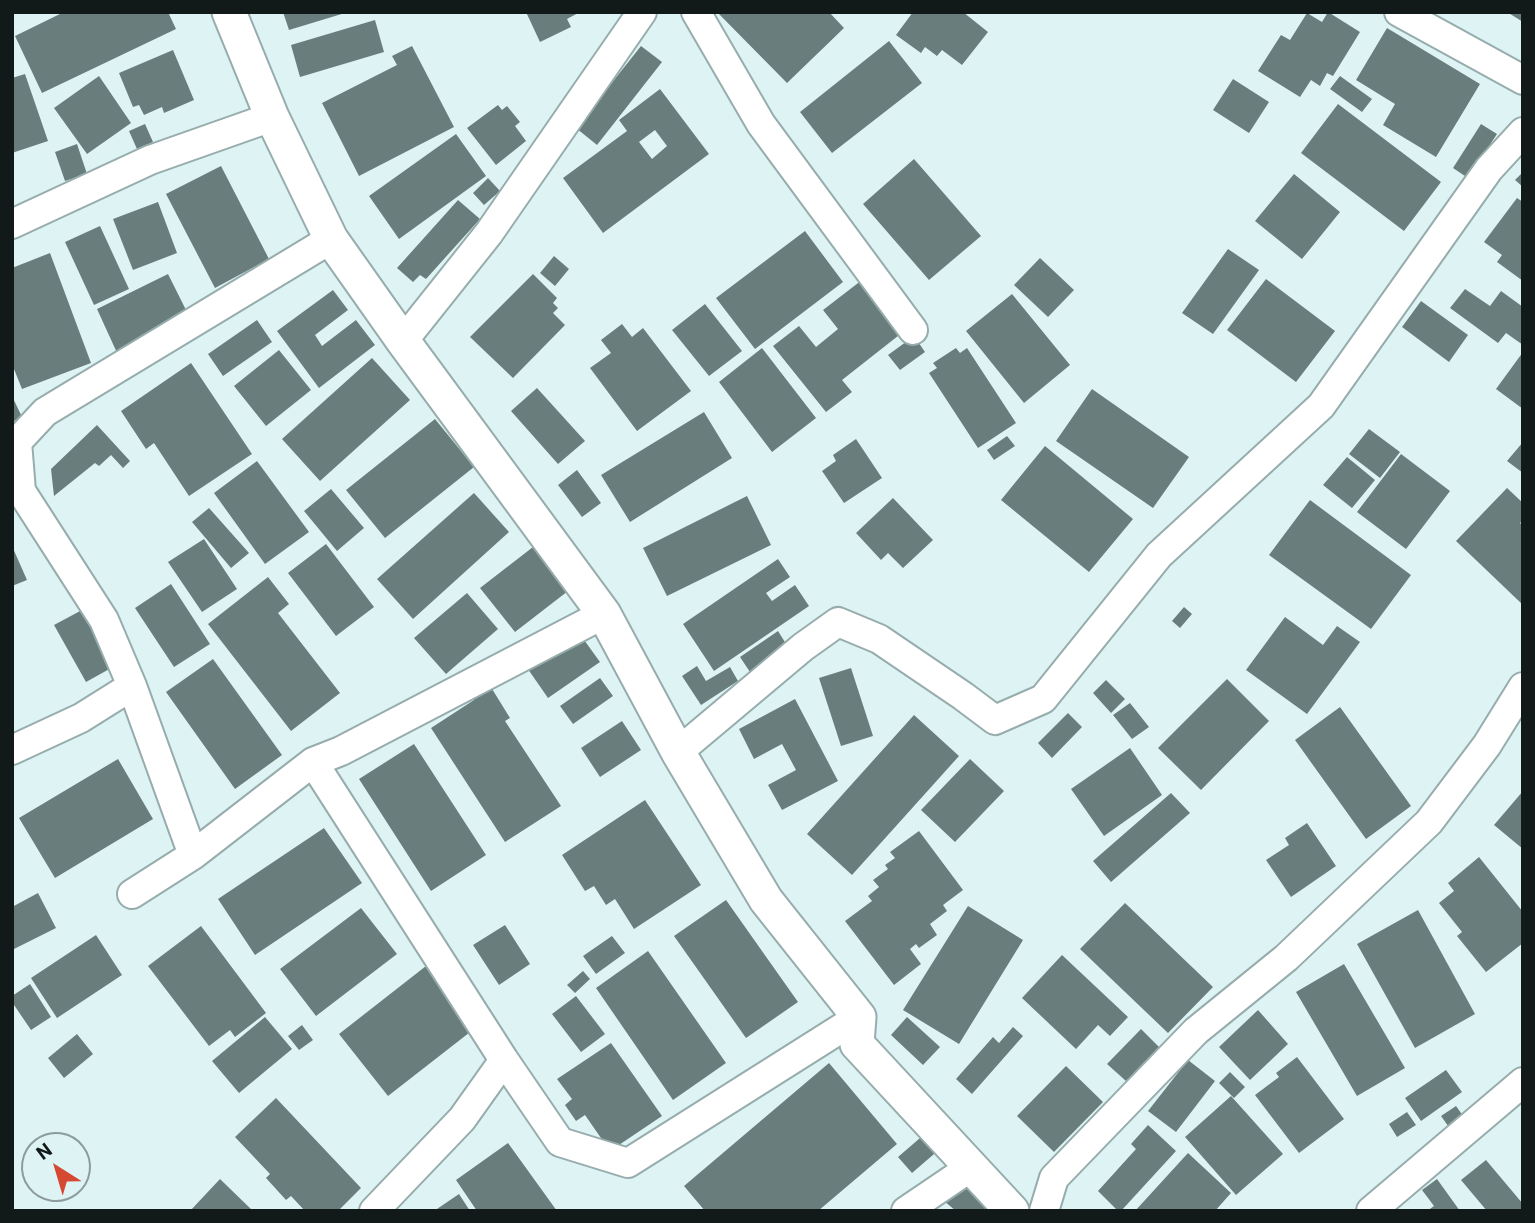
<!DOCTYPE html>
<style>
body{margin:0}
#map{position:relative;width:1535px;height:1223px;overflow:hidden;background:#def4f4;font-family:Roboto,sans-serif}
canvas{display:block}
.frame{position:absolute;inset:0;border:14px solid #111919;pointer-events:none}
.north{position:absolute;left:21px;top:1132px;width:70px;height:70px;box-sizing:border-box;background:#def4f4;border:2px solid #8c9c9c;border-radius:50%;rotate:323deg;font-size:19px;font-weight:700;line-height:28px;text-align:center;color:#111919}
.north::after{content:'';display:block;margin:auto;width:24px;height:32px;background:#d54933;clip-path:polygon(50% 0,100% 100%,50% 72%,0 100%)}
</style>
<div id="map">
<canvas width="1535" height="1223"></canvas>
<div class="frame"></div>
<div class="north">N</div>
</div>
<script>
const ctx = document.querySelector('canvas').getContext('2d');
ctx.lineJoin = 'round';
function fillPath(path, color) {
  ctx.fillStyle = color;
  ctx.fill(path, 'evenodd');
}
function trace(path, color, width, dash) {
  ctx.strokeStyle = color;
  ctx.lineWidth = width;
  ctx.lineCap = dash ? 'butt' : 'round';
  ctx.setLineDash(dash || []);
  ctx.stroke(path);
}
fillPath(new Path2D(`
 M64 12H168L176 29 42 93 15 36Z
 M283 12H345V13L289 30Z
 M526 12H580L567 19 571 27 540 42Z
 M717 12H829L844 28 787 83Z
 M913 12H963L988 32 962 65 942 50 937 56 925 47 921 53 896 35Z
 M1328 12 1360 32 1333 76 1327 73 1320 86 1311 80 1300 97 1258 71 1281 35 1290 40 1307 13 1322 22Z
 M1507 12H1523V22Z
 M375 20 384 52 300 77 291 45Z
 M1387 28 1480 84 1436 157 1383 125 1395 104 1356 80Z
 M889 41 922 83 832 153 800 112Z
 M412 46 454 127 359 176 322 103 397 65 392 56Z
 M641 46 662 62 597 145 576 128Z
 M173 50 194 100 164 113 162 107 144 115 139 105 133 107 119 73Z
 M25 74 48 141 12 153V78Z
 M99 76 131 123 87 154 54 108Z
 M1340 76 1372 99 1362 112 1330 89Z
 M1233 79 1269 102 1249 133 1213 110Z
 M660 89 709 154 603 233 563 178 627 131 619 120ZM655 130 667 146 652 159 639 142Z
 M1338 104 1441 182 1404 231 1301 153Z
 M498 105 502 110 507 106 520 122 515 126 526 141 496 165 467 128Z
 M145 124 153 142 137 149 129 131Z
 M1481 124 1497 134 1468 178 1453 168Z
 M456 134 486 176 399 239 369 196Z
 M77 144 87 174 65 181 55 152Z
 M914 159 981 236 929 280 863 204Z
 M221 166 269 259 215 288 166 194Z
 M1523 172V187L1515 180Z
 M1294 174 1340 212 1302 259 1255 221Z
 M488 178 500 191 484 205 473 193Z
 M1517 198 1523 202V281L1497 262 1502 255 1484 242Z
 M458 200 480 219 426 279 420 275 413 282 397 268Z
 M158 202 177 253 133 270 113 219Z
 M100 226 129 289 94 305 65 242Z
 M805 231 843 282 755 349 716 298Z
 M1228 249 1259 270 1213 334 1182 313Z
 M50 253 91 363 22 389 12 364V268Z
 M554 256 569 269 555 286 540 273Z
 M1040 258 1074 290 1048 317 1014 285Z
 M168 274 191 320 118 355 97 309Z
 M533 274 557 298 553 303 558 308 553 313 565 325 513 378 470 337Z
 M1266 279 1335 331 1296 382 1227 330Z
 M862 280 903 332 842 380 852 392 826 412 773 346 799 326 816 347 838 329 823 310Z
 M1465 289 1490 306 1501 291 1523 307V345L1506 333 1498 343 1450 308Z
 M333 290 348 310 315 335 322 346 356 320 375 345 319 388 277 331Z
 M1012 294 1070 365 1024 403 966 331Z
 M1421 301 1468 335 1449 362 1402 327Z
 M705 304 742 351 709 376 672 330Z
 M257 320 272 342 223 376 208 354Z
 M622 324 632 337 643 328 691 391 637 431 590 368 611 353 601 340Z
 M914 336 925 352 900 370 888 355Z
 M762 348 816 418 772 452 719 382Z
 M956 348 960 353 967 348 1016 423 978 448 929 373 937 368 933 363Z
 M279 350 311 390 266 426 234 386Z
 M1523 352V409L1496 389Z
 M372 358 410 400 320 481 282 439Z
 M191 363 252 454 189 496 154 443 146 449 121 411Z
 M537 388 585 441 558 464 511 411Z
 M1092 389 1189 457 1153 508 1056 441Z
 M12 396 22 417 12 422Z
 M704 412 732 458 630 522 601 475Z
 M435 419 474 467 385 538 346 490Z
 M97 425 130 461 123 468 111 455 99 466 95 463 54 496 51 469Z
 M1369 429 1400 452 1380 478 1349 454Z
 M1007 436 1015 446 994 460 987 450Z
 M856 439 882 478 844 503 822 471 836 461 833 455Z
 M1523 442V473L1507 461Z
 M1045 446 1133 519 1089 572 1001 500Z
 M1401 454 1450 491 1406 549 1357 512Z
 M1347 457 1375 480 1352 508 1323 485Z
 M257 461 309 532 265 564 214 493Z
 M577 470 601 503 582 517 558 485Z
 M1507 488 1523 503V520L1520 523 1523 526V605L1456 541Z
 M331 489 364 528 337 551 304 511Z
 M474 493 509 532 413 619 377 579Z
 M747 496 771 545 667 596 643 548Z
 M893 498 933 540 903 568 888 553 881 560 856 533Z
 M1310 500 1411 575 1371 629 1269 555Z
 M209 508 249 553 231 568 192 522Z
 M204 539 237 589 202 612 168 562Z
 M326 544 374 607 336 636 288 573Z
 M12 546 27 580 12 586Z
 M533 547 568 591 515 632 480 588Z
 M778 559 790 577 766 593 772 601 795 585 809 606 714 671 683 624Z
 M268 577 289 604 278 613 340 693 291 731 208 624Z
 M171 584 210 644 174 667 135 608Z
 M467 593 498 629 446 674 414 638Z
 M1184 607 1192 614 1180 628 1172 621Z
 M82 610 113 667 86 682 54 625Z
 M1285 617 1323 645 1337 626 1360 642 1307 714 1246 670Z
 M574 626 600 662 548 698 523 662Z
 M778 631 788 647 750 672 740 657Z
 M213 659 282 755 235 789 166 692Z
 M697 666 706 681 730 667 738 681 701 705 682 676Z
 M851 668 873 736 841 746 819 678Z
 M600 678 613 696 573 724 560 706Z
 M1227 679 1269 721 1201 790 1158 748Z
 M1106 680 1125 699 1111 713 1093 693Z
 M489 684 510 718 505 721 561 806 505 842 431 728 474 700 471 695Z
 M795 699 838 781 782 810 768 785 796 770 782 744 754 759 739 729Z
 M1130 703 1149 727 1132 739 1113 715Z
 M1340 707 1411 806 1366 839 1295 740Z
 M1068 713 1082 727 1052 758 1038 743Z
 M914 715 959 756 852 875 807 834Z
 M622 721 641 750 600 777 581 748Z
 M414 744 486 855 431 891 359 779Z
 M1130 748 1162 795 1104 836 1071 789Z
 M118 759 153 819 55 878 19 818Z
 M970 759 1004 791 955 842 921 810Z
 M1523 791V849L1494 825Z
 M1171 793 1190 813 1111 882 1093 861Z
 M645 800 701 885 634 929 615 899 606 905 594 886 585 891 562 855Z
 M1307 823 1336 866 1291 897 1266 860 1289 845 1285 838Z
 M324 828 362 883 255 955 218 899Z
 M919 831 963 890 943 905 947 911 930 924 937 935 919 948 916 944 910 949 921 964 894 985 845 921 872 901 868 896 879 887 873 880 888 869 885 865 895 858 890 852Z
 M1479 857 1523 912V943L1486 972 1457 936 1462 932 1439 903 1454 891 1448 883Z
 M38 893 56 928 12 950V907Z
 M726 900 798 1002 746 1038 674 936Z
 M1125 903 1213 987 1168 1033 1080 949Z
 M968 906 1023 940 959 1044 903 1010Z
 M361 908 397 954 316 1016 280 969Z
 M1418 910 1475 1014 1415 1048 1357 944Z
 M505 925 530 964 499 985 473 945Z
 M201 926 266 1013 235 1037 230 1030 209 1046 148 966Z
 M96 935 122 975 57 1018 31 978Z
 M612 936 625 953 596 974 583 956Z
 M648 951 726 1063 673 1100 596 988Z
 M1062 955 1128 1017 1110 1036 1098 1025 1076 1049 1022 998Z
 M1344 964 1405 1068 1357 1096 1296 992Z
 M426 966 474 1029 388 1096 339 1034Z
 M583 971 590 979 575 993 567 985Z
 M30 984 51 1017 31 1030 12 1002V996Z
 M576 996 605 1034 581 1052 552 1014Z
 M1258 1010 1288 1044 1250 1080 1219 1047Z
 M265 1017 292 1049 239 1093 212 1061Z
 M907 1017 940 1047 923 1065 891 1035Z
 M302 1025 313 1040 299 1050 288 1036Z
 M1013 1027 1023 1036 972 1094 956 1079 993 1037 999 1043Z
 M1141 1029 1159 1047 1126 1081 1107 1064Z
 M77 1034 93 1054 64 1078 48 1058Z
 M611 1043 662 1116 610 1151 585 1115 576 1121 565 1105 572 1099 557 1079Z
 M1297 1057 1344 1119 1299 1153 1255 1095 1279 1077 1276 1073Z
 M1188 1060 1215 1081 1176 1132 1148 1111Z
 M829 1063 897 1144 818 1211H705L684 1186Z
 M1066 1066 1103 1102 1054 1152 1017 1116Z
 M1446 1070 1462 1092 1421 1121 1405 1098Z
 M1230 1072 1245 1087 1234 1098 1219 1083Z
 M1231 1096 1283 1154 1236 1195 1185 1137Z
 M276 1098 361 1188 338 1211H305L291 1196 286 1200 266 1178 270 1174 235 1137Z
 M1456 1106 1466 1120 1451 1130 1441 1116Z
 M1407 1112 1416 1125 1397 1137 1389 1124Z
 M1148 1125 1176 1151 1121 1211H1118L1098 1191 1136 1149 1131 1144Z
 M927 1132 941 1148 912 1173 898 1157Z
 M508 1143 557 1211H477L456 1180Z
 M1188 1153 1231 1193 1215 1211H1135Z
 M1486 1160 1523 1204V1211H1487L1461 1180Z
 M954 1177 981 1190 975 1198 990 1211H956L938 1196Z
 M220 1179 253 1211H190Z
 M1437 1179 1460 1211H1427L1434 1206 1422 1190Z
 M459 1194 470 1211H434Z`), '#6a7d7d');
const minor = new Path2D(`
 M696 12 761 124 913 330
 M1399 12 1523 80
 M12 224 150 160 272 117
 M403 341 489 233 642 12
 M132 686 193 855
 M12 750 81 718 132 686 104 620 21 491 17 442 45 412 331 239
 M678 752 803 647 838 622 879 639 963 696 995 720 1043 699 1159 555 1321 406 1489 169 1523 132
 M313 762 504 1060 560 1142 628 1163 859 1017
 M132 894 193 855 313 762 341 751 604 614
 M374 1211 462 1119 504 1060
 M906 1211 971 1167
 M1044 1211 1054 1178 1196 1031 1286 958 1429 822 1487 745 1523 687
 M1371 1211 1523 1082`);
const tertiary = new Path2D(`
 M229 12 272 117 331 239 403 341 604 614 678 752 766 900 859 1017 857 1044 1012 1211`);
trace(minor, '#97acac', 32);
trace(tertiary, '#97acac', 37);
trace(minor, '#fff', 28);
trace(tertiary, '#fff', 33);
</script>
